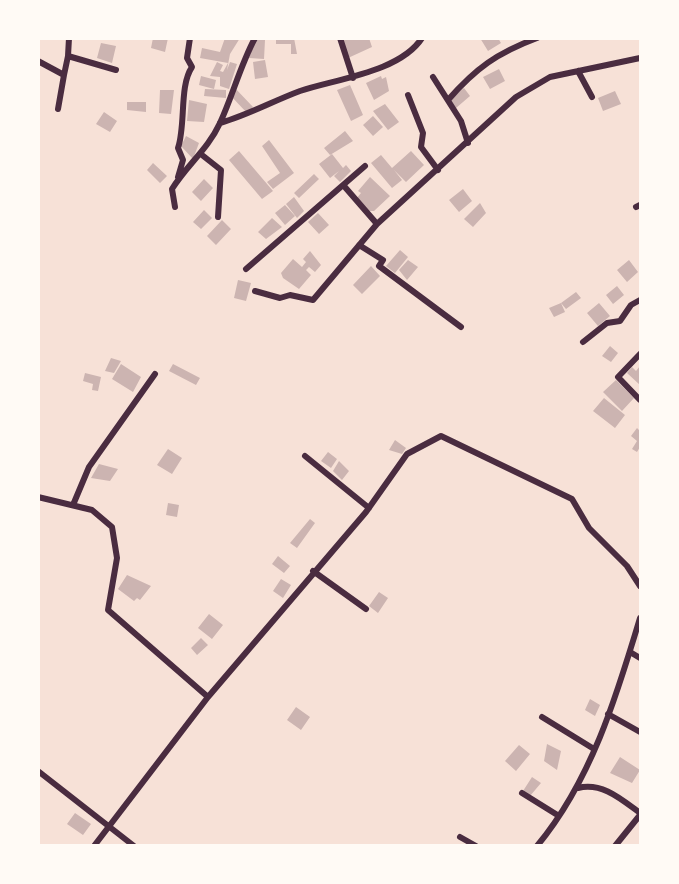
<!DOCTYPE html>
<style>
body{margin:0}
#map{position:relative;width:679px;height:884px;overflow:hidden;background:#f7e1d7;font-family:"Crimson Pro",serif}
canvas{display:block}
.frame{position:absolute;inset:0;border:40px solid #fffaf5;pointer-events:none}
</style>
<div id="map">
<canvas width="679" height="884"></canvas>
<div class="frame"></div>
</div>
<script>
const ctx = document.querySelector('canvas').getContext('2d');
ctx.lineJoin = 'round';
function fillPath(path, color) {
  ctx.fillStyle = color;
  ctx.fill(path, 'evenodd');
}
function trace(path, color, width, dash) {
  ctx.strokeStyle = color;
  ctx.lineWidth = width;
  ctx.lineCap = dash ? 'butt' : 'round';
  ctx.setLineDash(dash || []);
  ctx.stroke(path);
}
fillPath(new Path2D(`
 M153 38H168L165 52 151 48Z
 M225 38H240L230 54 227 70 230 62 237 64 229 89 220 86V77L210 76 217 62 223 65 220 71 223 72 228 63 200 58 202 48 220 52Z
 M276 38H294L297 54H291V44H276Z
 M348 38H369L372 47 348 58 341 41Z
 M480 38H498L501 43 488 51Z
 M256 39 265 40 264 59 249 58Z
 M101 43 116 46 112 63 97 58Z
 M265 60 268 77 255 79 253 62Z
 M499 69 505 81 490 89 483 77Z
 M201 76 216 80 214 89 199 85Z
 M381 76 382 79 386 77 389 91 374 100 366 83Z
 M350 85 363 115 351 121 337 90Z
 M234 87 253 107 247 113 230 95Z
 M464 88 470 96 456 108 449 100Z
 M205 89 226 90V98L204 96Z
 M160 90H174L171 114 159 113Z
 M615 91 621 104 603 111 598 98Z
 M189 100 207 104 204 122 187 121Z
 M127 102H146V112L127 110Z
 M385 104 399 122 388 130 373 111Z
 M104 112 117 121 110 132 96 124Z
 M373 116 383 127 373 136 363 125Z
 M345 131 353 141 330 155 324 148Z
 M186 136 199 143 193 159 181 146Z
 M269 140 294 173 273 189 267 182 280 173 262 146Z
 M239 151 273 191 262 199 229 160Z
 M411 151 424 165 406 182 394 170 402 180 392 188 371 163 381 155 392 168Z
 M332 154 343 168 346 165 351 171 340 182 334 176 339 171 330 178 319 164Z
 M153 163 167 176 160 183 147 170Z
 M314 174 319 179 299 198 294 193Z
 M370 177 390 196 374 211H369L356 199 361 193 358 191Z
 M204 179 213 188 201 201 192 192Z
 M463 189 472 201 459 212 449 200Z
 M294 197 304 211 297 218 286 204Z
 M480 203 486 213 473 227 464 219Z
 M285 205 295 216 285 225 275 213Z
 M204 210 212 218 201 229 193 222Z
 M318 213 329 225 319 234 308 222Z
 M272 218 282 227 266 239 258 232Z
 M222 220 231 229 216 245 207 236Z
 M400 250 408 257 395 273 386 266Z
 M310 251 321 265 315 272 309 267 306 270 311 275 299 289 283 278 281 273 293 259 302 267 306 262 303 259Z
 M408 260 418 267 407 280 399 270Z
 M629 260 638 272 627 282 617 270Z
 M371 266 380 276 362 294 353 285Z
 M238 280 251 283 246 301 234 298Z
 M617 286 624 295 613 304 606 295Z
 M576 292 581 298 566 309 561 303Z
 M561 303 565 312 554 317 549 308Z
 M599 303 610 316 598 326 587 313Z
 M610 346 618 353 611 362 602 356Z
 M111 358 121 361 114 373 105 371Z
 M121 364 141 377 133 392 112 379Z
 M173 364 200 378 196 385 169 371Z
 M640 366V385L627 373 632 367 636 371Z
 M85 373 101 377 98 391 92 390 93 384 83 381Z
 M616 380 634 398 622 411 603 392Z
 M604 398 625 415 615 428 593 411Z
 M637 428 640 431V447L637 452 632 449 637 441 631 436Z
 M395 440 406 448 402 454 389 450Z
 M168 449 182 458 172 474 157 465Z
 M328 452 337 459 331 468 321 461Z
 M339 461 349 471 342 480 333 471Z
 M99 464 118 469 110 481 91 478Z
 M168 503 179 505 177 517 166 515Z
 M310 519 315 523 297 548 290 543Z
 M278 556 290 566 284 573 272 564Z
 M127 575 151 586 140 600 137 598 134 601 118 589Z
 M281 579 291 585 283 598 273 591Z
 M379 592 388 598 378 613 369 606Z
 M209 614 223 625 212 639 198 628Z
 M201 638 208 645 197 655 191 648Z
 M590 699 600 705 595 716 585 710Z
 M296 707 310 717 301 730 287 720Z
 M547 744 561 751 557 770 544 761Z
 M519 745 530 754 516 771 505 761Z
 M620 757 640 770 632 783 610 773Z
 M532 777 541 783 530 796 523 791Z
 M75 813 91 824 83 835 67 824Z`), '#ccb4b1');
trace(new Path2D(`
 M69 38 68 56 116 70
 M340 38 353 78
 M38 61 64 75 58 109
 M578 71 592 97
 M64 75 68 56
 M433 77 461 121 468 143
 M408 95 423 133 421 147 438 170
 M448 100C476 68 497 53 537 38
 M220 123C248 115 273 101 300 91 336 79 400 72 422 38
 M202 155 221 170 218 217
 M178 177 183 160 178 148C186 124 179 86 192 67L187 58 190 38
 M344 186 377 224
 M175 207 172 189C187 165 208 149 220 123 233 95 240 66 255 38
 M636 207 640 205
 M359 245 383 260 379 266 461 327
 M246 269 365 166
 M255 291 280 298 290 295 313 300 377 224 516 97 550 77 640 58
 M583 342 607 323 620 321 631 305 640 300
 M640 354 618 377 640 400
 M305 456 369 508
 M38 497 92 510 112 527 117 558 108 610 208 697 94 846
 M73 505 89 467 155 374
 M313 571 366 609
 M630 652 640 658
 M208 697 366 512 407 454 441 436 572 499 589 528 627 566 640 586
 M608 714 640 732
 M542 717 594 749
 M38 771 134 846
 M578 788C602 782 621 799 640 813
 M522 793 559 816
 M460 837 476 846
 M537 846C591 781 616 698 640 618
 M615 846 640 815`), '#4a2c40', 6);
</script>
